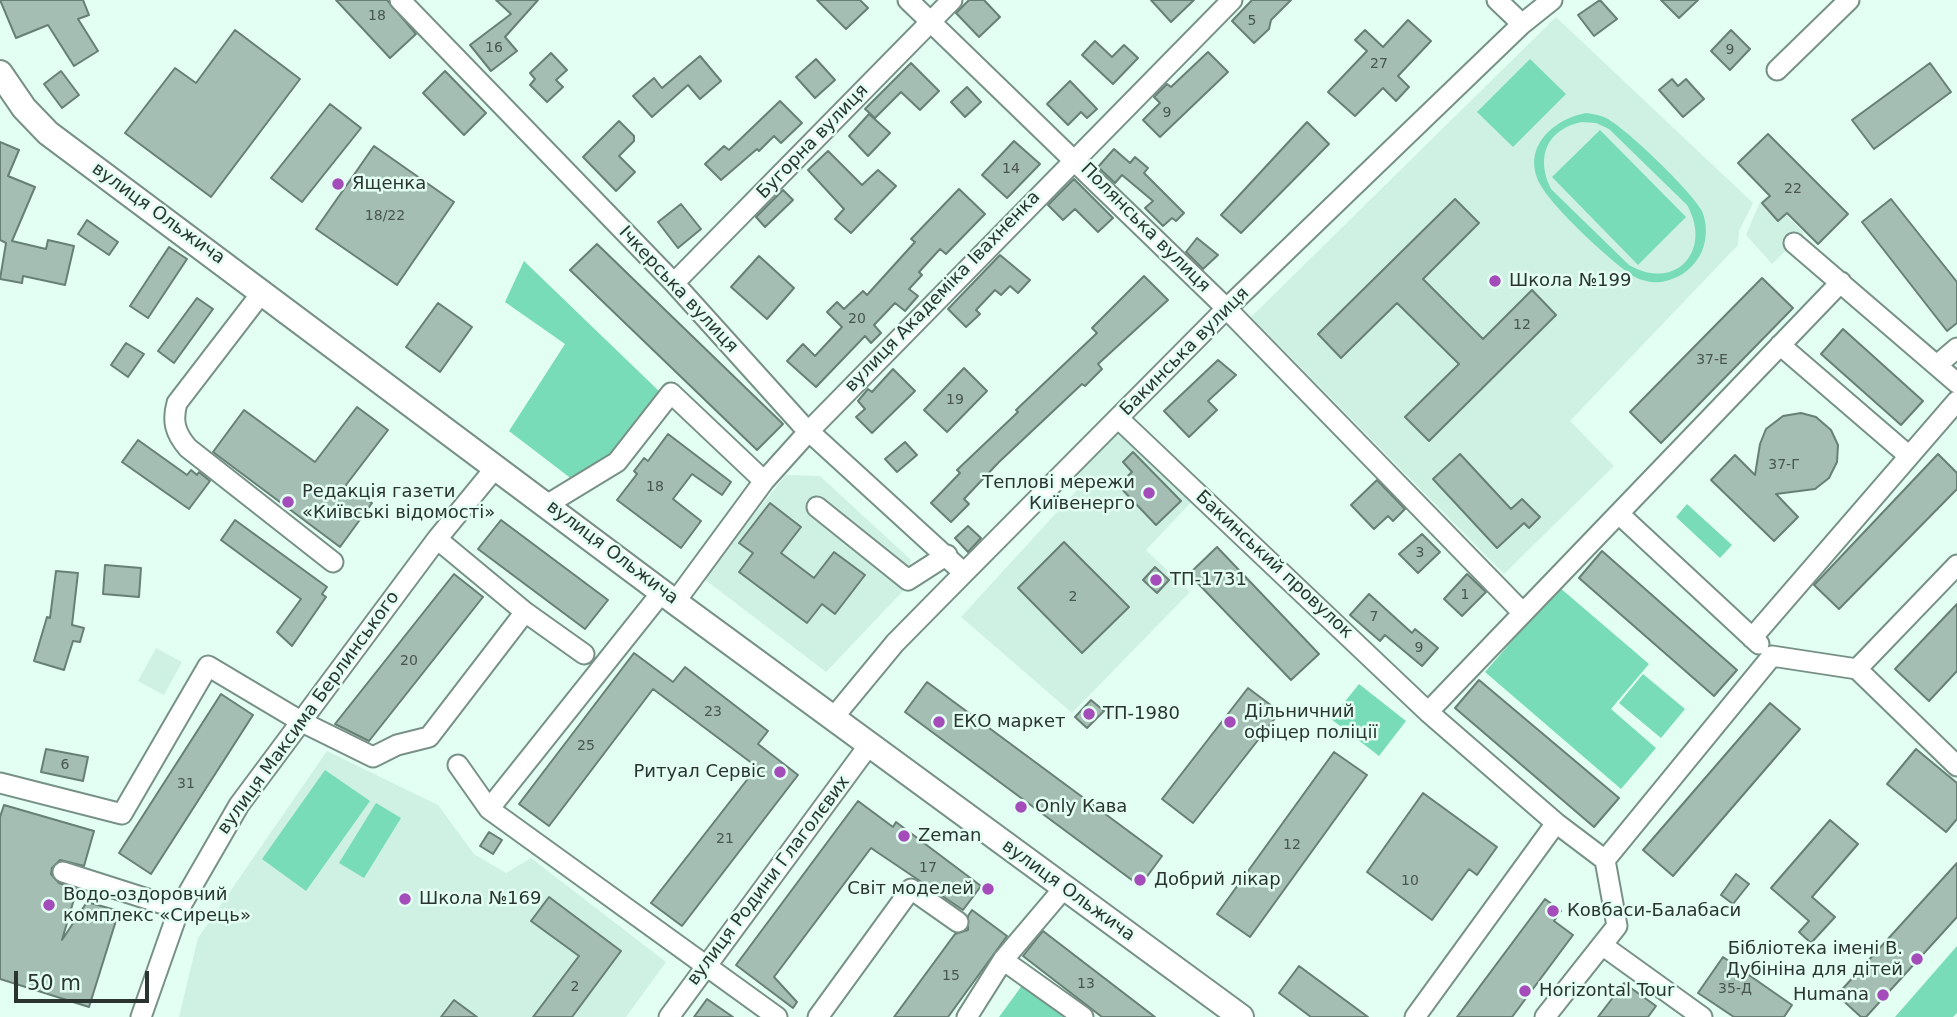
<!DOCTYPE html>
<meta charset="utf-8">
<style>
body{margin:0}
#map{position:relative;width:1957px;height:1017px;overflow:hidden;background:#e3fff3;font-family:"DejaVu Sans",sans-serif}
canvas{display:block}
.scale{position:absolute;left:14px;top:971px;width:135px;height:32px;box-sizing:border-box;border:4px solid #2a3430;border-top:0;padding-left:9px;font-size:21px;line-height:24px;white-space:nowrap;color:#2a3430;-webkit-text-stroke:5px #e3fff3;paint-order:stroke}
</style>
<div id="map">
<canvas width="1957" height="1017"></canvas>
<div class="scale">50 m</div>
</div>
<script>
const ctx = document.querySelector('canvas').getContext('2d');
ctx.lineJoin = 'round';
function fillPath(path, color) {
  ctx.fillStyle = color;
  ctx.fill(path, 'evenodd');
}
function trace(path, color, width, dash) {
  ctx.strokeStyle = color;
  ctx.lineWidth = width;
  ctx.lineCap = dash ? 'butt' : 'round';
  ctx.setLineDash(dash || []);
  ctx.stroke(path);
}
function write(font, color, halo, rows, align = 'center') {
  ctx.font = font + ' "DejaVu Sans",sans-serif';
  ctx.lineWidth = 5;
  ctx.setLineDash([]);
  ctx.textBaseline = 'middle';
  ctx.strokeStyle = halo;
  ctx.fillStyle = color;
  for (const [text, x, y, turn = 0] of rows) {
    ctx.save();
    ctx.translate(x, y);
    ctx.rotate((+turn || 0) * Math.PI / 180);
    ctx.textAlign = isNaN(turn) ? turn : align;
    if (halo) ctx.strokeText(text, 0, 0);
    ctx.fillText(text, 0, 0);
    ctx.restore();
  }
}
fillPath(new Path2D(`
 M1556 17 1753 203 1739 231 1738 245 1570 421 1614 466 1504 574 1251 317Z
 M1767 196 1804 233 1772 264 1746 235 1760 202Z
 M1120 429 1195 498 1146 550 1190 592 1072 713 961 617 1079 488 1077 474Z
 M786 475 820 476 911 560 903 591 826 672 703 578Z
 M156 648 182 662 164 695 138 681Z
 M327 751 438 805 474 854 506 873 531 858 666 962 626 1017H179L198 938Z`), '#cef1e3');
fillPath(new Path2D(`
 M1530 59 1566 94 1513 147 1477 112Z
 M1586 113C1593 114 1600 115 1606 118 1626 128 1692 192 1702 211 1708 225 1707 244 1699 257 1690 271 1678 279 1661 282 1653 283 1642 281 1635 277 1614 265 1550 205 1540 184 1521 148 1553 119 1586 113ZM1582 122 1596 123 1609 129 1687 205C1713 251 1675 292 1629 265L1551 189C1535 157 1547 129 1582 122Z
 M1600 130 1686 217 1638 265 1552 177Z
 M524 261 661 393 613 458 573 480 509 431 565 344 505 302Z
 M1687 504 1732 545 1720 558 1676 517Z
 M1559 587 1649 664 1611 709 1656 748 1621 789 1485 672Z
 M1643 674 1685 709 1661 738 1619 703Z
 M1359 684 1406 721 1379 756 1331 719Z
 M325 770 370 801 306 891 262 859Z
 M376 803 401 818 364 878 339 863Z
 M1957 946V1013L1953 1017H1895Z
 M1026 980 1076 1017H999Z`), '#79dcb9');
const building = new Path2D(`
 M0 0H83L89 15 78 19 98 51 74 66 48 25 16 38Z
 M336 0H387L416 34 390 58Z
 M496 0H538L505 37 517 51 491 71 470 45 511 14Z
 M817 0H860L868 8 846 29Z
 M969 0H984L1000 17 979 37 956 13Z
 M1151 0H1194L1171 22Z
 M1252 0H1291L1271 20 1269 29 1254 43 1232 21Z
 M1600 0 1617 19 1594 36 1578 15Z
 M1661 0H1698L1679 18Z
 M1408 20 1431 41 1398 76 1409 87 1396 101 1383 88 1355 116 1328 92 1367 51 1355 40 1365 30 1383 47Z
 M235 30 300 79 211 197 125 133 175 68 196 83Z
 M1731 30 1750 49 1730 70 1711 51Z
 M1095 41 1112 57 1124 45 1138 58 1113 84 1082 55Z
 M1208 52 1228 72 1160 137 1143 120 1160 103 1154 97 1167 84 1171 87Z
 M551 53 567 70 556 80 563 87 547 102 530 85 535 79 530 73Z
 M700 56 721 81 700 99 688 85 652 117 633 96 654 78 662 88Z
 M816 59 835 80 815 98 796 77Z
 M911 63 939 91 920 110 901 92 875 118 865 109Z
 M1930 63 1951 92 1874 149 1852 120Z
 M61 71 79 95 62 108 44 84Z
 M445 71 486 113 464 135 423 93Z
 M1672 79 1678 86 1686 79 1704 99 1683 117 1659 90Z
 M1070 81 1097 109 1087 118 1081 112 1068 125 1047 104Z
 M967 87 981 102 965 117 951 102Z
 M780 101 802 123 781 143 774 136 759 151 757 149 721 180 705 164 724 146 729 150Z
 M330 104 361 128 302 202 271 178Z
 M869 114 890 133 868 156 849 136Z
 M619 121 634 136V141L619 156 635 172 616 191 583 157Z
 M1307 122 1329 144 1241 233 1221 215Z
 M1768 134 1848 214 1818 244 1787 213 1778 221 1762 203 1770 196 1738 163Z
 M1014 141 1040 164 1007 198 982 175Z
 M0 142 19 150 8 176 35 187 12 241 46 249 48 240 74 246 65 285 23 276 22 283 0 279 6 243 0 240Z
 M374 146 454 202 397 285 316 229Z
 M1114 149 1130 163 1135 157 1148 168 1144 173 1184 213 1176 221 1172 218 1163 226 1145 208 1153 201 1122 175 1115 183 1098 167Z
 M828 151 862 185 878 170 896 186 851 233 835 219 844 209 808 170Z
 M1074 179 1113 218 1098 232 1075 209 1063 220 1048 205Z
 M959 189 985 214 946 254 940 249 919 272 922 275 909 289 918 296 905 311 895 303 874 325 881 333 871 343 865 336 816 387 787 361 803 344 815 356 842 327 827 312 837 302 844 309 863 291 867 295 915 242 911 239Z
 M783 190 793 200 765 227 756 217Z
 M1455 199 1479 223 1423 279 1483 339 1532 290 1556 315 1429 441 1405 417 1459 364 1397 303 1341 358 1318 334Z
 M1891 199 1957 282V323L1947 331 1862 222Z
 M681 204 701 229 678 248 658 222Z
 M87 220 118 242 109 255 78 234Z
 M1197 238 1218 255 1203 269 1186 252Z
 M597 244 783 424 757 450 570 270Z
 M169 247 187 259 148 318 130 306Z
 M1000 255 1030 280 1018 293 1010 286 1001 295 995 290 976 310 980 314 966 327 948 309Z
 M759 256 794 288 767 319 731 287Z
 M1144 276 1168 300 1098 364 1102 369 1085 386 1082 384 999 462 964 499 969 504 951 522 931 503 960 473 957 470 1018 412 1016 410 1097 333 1092 328Z
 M1762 278 1793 308 1661 443 1630 412Z
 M197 298 213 309 174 363 158 351Z
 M438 303 472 327 440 372 406 347Z
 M1843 329 1923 401 1901 425 1821 354Z
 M126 343 144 354 128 377 111 365Z
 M1218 360 1236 375 1208 401 1217 410 1189 437 1164 411Z
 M964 368 987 391 947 432 924 410Z
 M893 369 915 391 872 433 856 417 865 409 858 401 868 389 872 392Z
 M357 407 388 430 346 485 372 503 340 547 213 452 244 410 315 462Z
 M1801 413 1816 417 1831 430 1838 445 1837 462 1829 478 1815 489 1776 494 1798 517 1774 541 1711 480 1735 455 1755 475 1760 444 1766 429 1783 416Z
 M668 434 731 482 722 495 692 474 673 499 701 521 681 548 617 500 637 474 634 471 644 458 648 461Z
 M138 440 187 475 191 470 197 475 199 472 210 481 189 509 122 462Z
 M905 442 917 455 897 472 885 459Z
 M1133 452 1181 501 1156 525 1118 485 1132 472 1123 462Z
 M1460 454 1511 509 1522 499 1540 517 1529 528 1524 523 1497 548 1433 479Z
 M1938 454 1957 473V489L1839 609 1814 585Z
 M1377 480 1405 509 1393 521 1388 516 1374 529 1351 505Z
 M770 503 801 527 781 553 814 578 834 552 865 575 835 614 822 604 807 623 739 572 753 553 739 543Z
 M235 520 327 587 322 594 326 597 292 646 277 632 301 599 221 540Z
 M501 520 608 600 585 629 478 549Z
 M968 526 981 538 968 552 955 538Z
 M1422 534 1440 552 1418 573 1399 554Z
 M1064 542 1129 607 1082 653 1018 588Z
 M1217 547 1319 654 1291 680 1189 574Z
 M1602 551 1737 670 1714 696 1579 578Z
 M105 565 141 568 139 597 103 594Z
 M1155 567 1169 580 1157 593 1143 580Z
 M56 571 78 573 72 625 84 628 80 642 73 641 64 670 34 661 47 617 50 618Z
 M454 574 483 597 369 741 335 724Z
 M1467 574 1486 592 1462 616 1444 599Z
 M1369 594 1412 633 1415 629 1438 648 1422 666 1385 635 1380 641 1350 615Z
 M1957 604V671L1929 701 1895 669Z
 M634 653 673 682 685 667 768 731 758 744 798 775 682 926 651 903 757 767 653 689 549 826 519 804Z
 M1479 680 1619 798 1594 827 1455 708Z
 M927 682 1162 856 1140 886 905 712Z
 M1248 688 1280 712 1193 823 1162 799Z
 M221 694 253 715 151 874 119 853Z
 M1091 700 1104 711 1087 728 1075 717Z
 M1770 703 1800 729 1673 876 1643 850Z
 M46 749 88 757 83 781 41 772Z
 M1916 749 1957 783V819L1946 832 1887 784Z
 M1334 752 1367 775 1250 937 1217 914Z
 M1423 793 1497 847 1477 875 1469 869 1432 920 1367 872Z
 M858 801 893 827 896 822 981 886 963 910 871 848 774 977 797 1002 793 1008 736 965Z
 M4 805 94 831 84 866 60 860 52 868 51 874 59 883 77 889 62 940 87 902 119 911 89 1007 0 979V817Z
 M1830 820 1858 844 1812 897 1835 917 1811 943 1799 932 1809 921 1771 888Z
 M489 832 502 840 493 854 480 846Z
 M1957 863V917L1866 1017H1861L1837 995Z
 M1736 874 1749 884 1733 904 1721 895Z
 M549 897 621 951 572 1017H533L579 956 531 921Z
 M1545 899 1561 911 1554 921 1573 935 1512 1017H1457Z
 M972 910 1007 936 948 1017H894L955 934 968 930V916Z
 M1043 931 1155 1017H1102L1023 956Z
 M1723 957 1792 1005 1784 1017H1734L1698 993Z
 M1299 966 1368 1017H1311L1279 993Z
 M1624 983 1656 1006 1648 1017H1598Z
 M707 999 733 1017H694Z
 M454 1000 477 1017H441Z`);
fillPath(building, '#a4beb3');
trace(building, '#677f75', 2);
const minor = new Path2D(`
 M400 0 674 283 802 425 964 573
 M908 0 1222 304 1523 613
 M1497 0 1522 24
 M1777 70 1849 0
 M1794 243 1957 383
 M674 283 952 0
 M263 291 177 403C172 421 175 433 188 448L333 562
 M1780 345 1909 456
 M1937 365 1957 348
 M1119 419 1428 712 1556 823 1605 860
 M548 504 617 462 671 393 764 481
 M817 507 908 580 947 555
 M1619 514 1759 644
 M437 539 525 612 584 654
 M675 602 764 481 809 431 1232 0
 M1752 638 1957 401
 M1857 669 1957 766
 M1428 712 1841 282
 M833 718 895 643 964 573 1226 309 1522 24 1552 0
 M458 765 489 809 777 1017
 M0 783 122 814 208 666 302 722 373 757 397 745 429 737 525 612
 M489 809 662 592
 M63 872 179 909
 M1602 945 1702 1017
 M1003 960 1083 1017
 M141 1017 179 909 239 805 437 539 496 467
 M669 1017 869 745
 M818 1017 911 889 958 922
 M967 1017 1003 960 1064 888
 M1415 1017 1556 823
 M1545 1017 1617 926 1605 860 1772 656 1857 669 1957 565`);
const major = new Path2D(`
 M0 73 24 108 48 133 675 602 1241 1017`);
trace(minor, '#789187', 23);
trace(major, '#789187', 28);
trace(minor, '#fff', 19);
trace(major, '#fff', 24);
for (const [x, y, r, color] of [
 [338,184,7,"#a34cba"],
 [1495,281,7,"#a34cba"],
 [1149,493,7,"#a34cba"],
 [288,502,7,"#a34cba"],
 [1156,580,7,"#a34cba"],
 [1089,714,7,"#a34cba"],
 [939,722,7,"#a34cba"],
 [1230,722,7,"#a34cba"],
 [780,772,7,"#a34cba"],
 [1021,807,7,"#a34cba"],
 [904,836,7,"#a34cba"],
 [1140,880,7,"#a34cba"],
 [988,889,7,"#a34cba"],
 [405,899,7,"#a34cba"],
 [49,905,7,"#a34cba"],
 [1553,911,7,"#a34cba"],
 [1917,959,7,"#a34cba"],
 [1525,991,7,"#a34cba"],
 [1883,995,7,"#a34cba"]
]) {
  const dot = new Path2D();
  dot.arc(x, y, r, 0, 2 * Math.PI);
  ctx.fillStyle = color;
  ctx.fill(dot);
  trace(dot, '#e3fff3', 2.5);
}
write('14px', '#485651', null, [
 ["18",377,16],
 ["5",1252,21],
 ["16",494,48],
 ["9",1730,50],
 ["27",1379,64],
 ["9",1167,113],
 ["14",1011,169],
 ["22",1793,189],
 ["18/22",385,216],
 ["20",857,319],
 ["12",1522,325],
 ["37-Е",1712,360],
 ["19",955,400],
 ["37-Г",1784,465],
 ["18",655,487],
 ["3",1420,553],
 ["1",1465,595],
 ["2",1073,597],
 ["7",1374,617],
 ["9",1419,648],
 ["20",409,661],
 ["23",713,712],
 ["25",586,746],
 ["6",65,765],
 ["31",186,784],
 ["21",725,839],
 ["12",1292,845],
 ["17",928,868],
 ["10",1410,881],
 ["15",951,976],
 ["13",1086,984],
 ["2",575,987],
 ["35-Д",1735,989]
]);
write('18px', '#2a3430', '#e3fff3', [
 ["Бугорна вулиця",813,142,-46],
 ["вулиця Ольжича",158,214,36],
 ["Полянська вулиця",1145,228,45],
 ["Ічкерська вулиця",678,290,47],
 ["вулиця Академіка Івахненка",943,292,-46],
 ["Бакинська вулиця",1185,352,-45],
 ["вулиця Ольжича",612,553,37],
 ["Бакинський провулок",1274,565,43],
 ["вулиця Максима Берлинського",309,713,-54],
 ["вулиця Родини Глаголєвих",769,881,-53],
 ["вулиця Ольжича",1068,891,36]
]);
write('18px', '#2a3430', '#e3fff3', [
 ["Ященка",352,184],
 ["Школа №199",1509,281],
 ["Теплові мережи",1135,483,"right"],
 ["Київенерго",1135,504,"right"],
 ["Редакція газети",302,492],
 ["«Київські відомості»",302,513],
 ["ТП-1731",1170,580],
 ["Дільничний",1244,712],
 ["офіцер поліції",1244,733],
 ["ТП-1980",1103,714],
 ["ЕКО маркет",953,722],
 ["Ритуал Сервіс",766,772,"right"],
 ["Only Кава",1035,807],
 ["Zeman",918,836],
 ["Добрий лікар",1154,880],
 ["Світ моделей",974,889,"right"],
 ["Водо-оздоровчий",63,895],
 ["комплекс «Сирець»",63,916],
 ["Школа №169",419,899],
 ["Ковбаси-Балабаси",1567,911],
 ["Бібліотека імені В.",1903,949,"right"],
 ["Дубініна для дітей",1903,970,"right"],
 ["Horizontal Tour",1539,991],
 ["Humana",1869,995,"right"]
], 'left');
</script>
